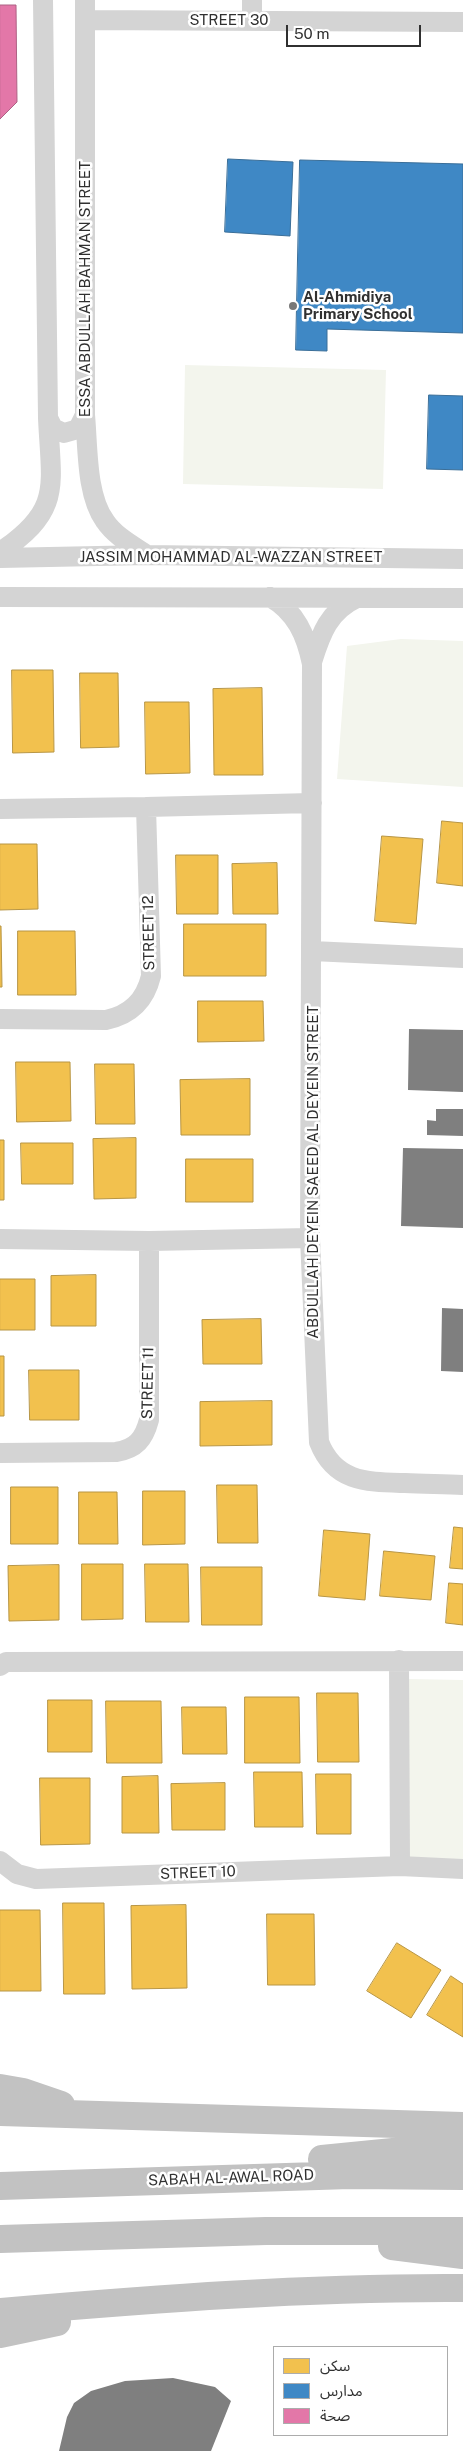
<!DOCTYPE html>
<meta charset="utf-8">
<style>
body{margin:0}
#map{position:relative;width:463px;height:2451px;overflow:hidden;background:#fff;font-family:"Public Sans","Noto Sans Arabic",sans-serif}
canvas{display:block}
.legend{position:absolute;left:273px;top:2346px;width:175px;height:90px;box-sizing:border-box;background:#fff;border:1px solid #acacac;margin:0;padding:6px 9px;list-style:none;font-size:15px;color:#303030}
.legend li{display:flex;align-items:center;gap:10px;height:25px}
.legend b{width:25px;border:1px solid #acacac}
.scale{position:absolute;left:286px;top:25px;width:135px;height:22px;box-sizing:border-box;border:2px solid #303030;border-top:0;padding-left:6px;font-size:15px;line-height:18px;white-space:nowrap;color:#303030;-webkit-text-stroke:4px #fff;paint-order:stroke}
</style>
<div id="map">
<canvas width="463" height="2451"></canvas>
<ul class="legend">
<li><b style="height:14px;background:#f2c14e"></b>سكن</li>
<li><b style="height:14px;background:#3f88c5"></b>مدارس</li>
<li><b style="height:14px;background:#e377a8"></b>صحة</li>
</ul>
<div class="scale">50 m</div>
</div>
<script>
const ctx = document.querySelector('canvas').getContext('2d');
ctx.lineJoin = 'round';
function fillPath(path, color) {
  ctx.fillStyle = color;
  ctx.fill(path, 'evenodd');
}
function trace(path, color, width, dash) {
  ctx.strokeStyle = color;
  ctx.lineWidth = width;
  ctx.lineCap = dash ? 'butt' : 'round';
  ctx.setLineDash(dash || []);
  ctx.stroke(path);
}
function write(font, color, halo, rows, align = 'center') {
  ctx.font = font + ' "Public Sans",sans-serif';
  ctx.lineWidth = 5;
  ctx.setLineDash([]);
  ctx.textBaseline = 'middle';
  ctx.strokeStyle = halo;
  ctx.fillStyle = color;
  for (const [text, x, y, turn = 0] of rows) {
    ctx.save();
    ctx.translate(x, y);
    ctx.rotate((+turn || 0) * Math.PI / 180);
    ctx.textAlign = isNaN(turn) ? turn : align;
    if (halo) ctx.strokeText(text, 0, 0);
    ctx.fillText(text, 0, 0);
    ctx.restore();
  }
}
fillPath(new Path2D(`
 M185 365 386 370 383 489 183 484Z
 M401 639 463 641V787L337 779 347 646Z
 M408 1679 463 1680V1872L406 1871Z`), '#f3f5ed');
const homes = new Path2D(`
 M12 670H53L54 752 13 753Z
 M80 673H118L119 747 81 748Z
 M262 688 263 775H214L213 689Z
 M145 702H189L190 773 146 774Z
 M442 821 463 823V886L437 883Z
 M382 836 423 839 416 924 375 921Z
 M0 844H37L38 909 0 910Z
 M176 855H218V914H177Z
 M277 863 278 914H233L232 864Z
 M184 924H266V976H184Z
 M0 926H1L2 987H0Z
 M18 931H75L76 995H18Z
 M198 1001H263L264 1041 198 1042Z
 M16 1062H70L71 1121 17 1122Z
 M95 1064H134L135 1124H96Z
 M250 1079V1135H181L180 1080Z
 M136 1138V1198L94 1199 93 1139Z
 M0 1140H4V1200H0Z
 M21 1143H73V1184H22Z
 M186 1159H253V1202H186Z
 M96 1275V1326H51V1276Z
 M0 1279H35V1330H0Z
 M261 1319 262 1364H203L202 1320Z
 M0 1356H4V1416H0Z
 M29 1370H79V1420H30Z
 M272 1401V1445L200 1446V1402Z
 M217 1485H257L258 1543H218Z
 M11 1487H58V1544H11Z
 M143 1491H185V1544L143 1545Z
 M79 1492H117L118 1544H79Z
 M454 1527 463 1528V1569L450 1568Z
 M324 1530 370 1534 365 1600 319 1596Z
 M384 1551 435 1556 431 1600 380 1596Z
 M82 1564H123V1619L82 1620Z
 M145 1564H188L189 1622H146Z
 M59 1565V1620L9 1621 8 1566Z
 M201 1567H262V1625H202Z
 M449 1583 463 1584V1625L446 1623Z
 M317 1693H358L359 1762H318Z
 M245 1697H299L300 1763H245Z
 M48 1700H92V1752H48Z
 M106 1701H161L162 1763H107Z
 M182 1707H226L227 1754H183Z
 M254 1772H302L303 1827H255Z
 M316 1774H351V1834H317Z
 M158 1776 159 1833H122V1777Z
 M40 1778H90V1844L41 1845Z
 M225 1783V1830H172L171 1784Z
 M63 1903H104L105 1994H64Z
 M186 1905 187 1988 132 1989 131 1906Z
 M0 1910H40L41 1991H0Z
 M267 1914H314L315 1985H268Z
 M397 1943 441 1970 411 2018 367 1991Z
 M451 1976 463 1984V2037L427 2015Z`);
fillPath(homes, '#f2c14e');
trace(homes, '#b89645', 1);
const schools = new Path2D(`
 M228 159 293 162 290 236 225 232Z
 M300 160 463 164V333L327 329V351L296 350Z
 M429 395 463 396V470L427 469Z`);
fillPath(schools, '#3f88c5');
trace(schools, '#3a6e98', 1);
const health = new Path2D(`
 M0 5H16L17 102 0 119Z`);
fillPath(health, '#e377a8');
trace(health, '#ad6284', 1);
fillPath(new Path2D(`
 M409 1029 463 1030V1092L408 1090Z
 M436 1109H463V1136L427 1135V1120L436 1121Z
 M403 1148 463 1149V1228L401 1226Z
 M442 1308 463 1309V1372L441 1371Z
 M173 2378 215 2387 231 2401 211 2451H59L67 2417 74 2403 91 2391 125 2381Z`), '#7f7f7f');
trace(new Path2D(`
 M85 0V415C88 447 86 495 105 521 115 536 132 545 147 555
 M252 0V20
 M85 20 463 22
 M48 418 53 428 64 433 78 429 85 415
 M0 552C63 510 51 486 48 418L43 0
 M0 558 147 555 463 559
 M0 597 463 598
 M270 597C296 612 306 635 312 664L310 1238 319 1442C335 1483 368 1482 405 1483 425 1484 444 1484 463 1485
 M312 662C321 633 329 611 357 598
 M146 807 312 803
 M0 809 146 807 151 976C145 1001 130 1015 106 1020L0 1019
 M312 951 463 958
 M0 1239 149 1241 310 1238
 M0 1453 116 1452C136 1449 144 1439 149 1420V1241
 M399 1660 400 1866
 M0 1666 6 1662 463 1661
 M0 1861 17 1874 36 1879 400 1866 463 1869`), '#d4d4d4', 20);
trace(new Path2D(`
 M0 2088 23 2092 61 2105
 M0 2112 463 2126
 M322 2159 403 2151 463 2149
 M0 2186 350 2175 463 2176
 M0 2239 266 2231H463
 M392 2246 463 2255
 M0 2312C154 2299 308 2287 463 2288
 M0 2334 57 2322`), '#c2c2c2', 28);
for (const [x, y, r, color] of [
 [293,306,5,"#787878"]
]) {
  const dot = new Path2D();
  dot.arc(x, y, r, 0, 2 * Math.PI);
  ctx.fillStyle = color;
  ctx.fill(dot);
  trace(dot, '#fff', 2);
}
write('15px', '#303030', '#fff', [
 ["STREET 30",229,20],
 ["ESSA ABDULLAH BAHMAN STREET",85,289,-90],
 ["JASSIM MOHAMMAD AL-WAZZAN STREET",231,557],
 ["STREET 12",149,933,-91],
 ["ABDULLAH DEYEIN SAEED AL DEYEIN STREET",313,1172,-90],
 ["STREET 11",148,1383,-89],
 ["STREET 10",198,1873,-2],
 ["SABAH AL-AWAL ROAD",231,2178,-2]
]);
write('bold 15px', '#303030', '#fff', [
 ["Al-Ahmidiya",303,297],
 ["Primary School",303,314]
], 'left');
</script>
